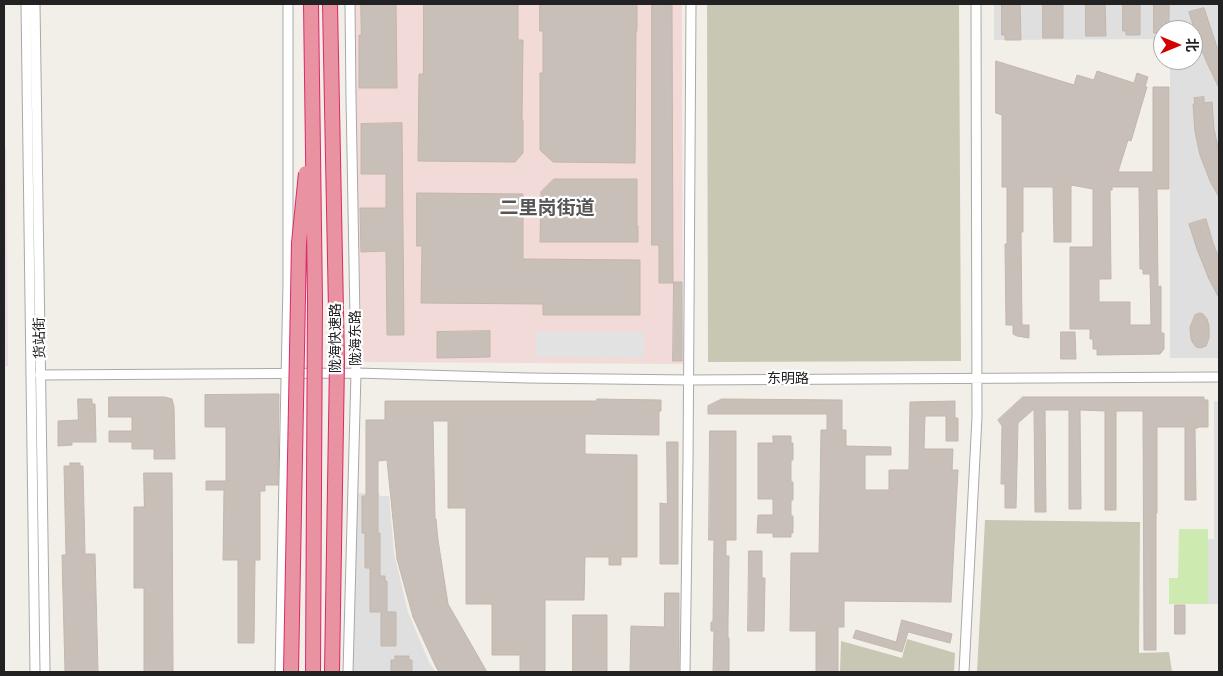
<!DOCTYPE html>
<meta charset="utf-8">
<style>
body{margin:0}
#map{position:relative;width:1223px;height:676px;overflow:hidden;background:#f2efe9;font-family:Montserrat,"Noto Sans SC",sans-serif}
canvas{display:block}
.frame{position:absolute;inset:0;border:5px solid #222;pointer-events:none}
.north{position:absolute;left:1153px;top:20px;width:50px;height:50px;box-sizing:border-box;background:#fff;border:1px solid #a7a7a7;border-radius:50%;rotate:90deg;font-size:14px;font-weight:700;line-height:20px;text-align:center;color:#222}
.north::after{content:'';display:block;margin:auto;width:18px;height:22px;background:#d40000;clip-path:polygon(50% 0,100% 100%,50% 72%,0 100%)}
</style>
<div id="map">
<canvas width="1223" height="676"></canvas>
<div class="frame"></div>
<div class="north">北</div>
</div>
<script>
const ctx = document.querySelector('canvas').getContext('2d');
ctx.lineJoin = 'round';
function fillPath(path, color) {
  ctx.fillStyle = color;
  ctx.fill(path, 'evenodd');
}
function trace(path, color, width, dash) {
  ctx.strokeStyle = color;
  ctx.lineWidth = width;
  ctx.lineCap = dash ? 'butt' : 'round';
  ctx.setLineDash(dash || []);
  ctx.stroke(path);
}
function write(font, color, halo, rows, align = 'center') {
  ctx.font = font + ' Montserrat,"Noto Sans SC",sans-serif';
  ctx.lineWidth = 4.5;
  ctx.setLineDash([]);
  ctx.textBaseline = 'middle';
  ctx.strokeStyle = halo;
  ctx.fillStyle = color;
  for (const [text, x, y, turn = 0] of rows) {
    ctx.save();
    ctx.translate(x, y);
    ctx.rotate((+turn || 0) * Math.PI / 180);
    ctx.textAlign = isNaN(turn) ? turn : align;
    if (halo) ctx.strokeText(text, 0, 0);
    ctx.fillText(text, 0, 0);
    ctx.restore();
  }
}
fillPath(new Path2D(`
 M994 4H1219V358H1170V60H1193V30H1163V39L994 40Z
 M1214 401H1219V604H1208V539H1214Z
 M355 493H379L380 496H389L394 553 408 612 429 662 436 672H352Z`), '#e0dfdf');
fillPath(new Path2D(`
 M353 4H682L683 364 362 362Z`), '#f2dad9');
fillPath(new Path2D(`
 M4 146H6L8 366H4Z`), '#ebdbe8');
fillPath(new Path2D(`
 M707 4H959L961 361 708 362Z
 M985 520 1140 522 1139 653 1169 652 1172 672H977Z
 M907 639 955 653 954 672H840L841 641 902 658Z`), '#c7c7b4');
fillPath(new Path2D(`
 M1179 529H1208V604H1169V578H1178Z`), '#cdebb0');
fillPath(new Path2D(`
 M536 332H644V358L536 357Z`), '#e2e2e2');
const building = new Path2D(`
 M361 4H396L397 88H359V35H361Z
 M424 4H518V40H523L522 120H523V153L515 162 418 161 419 74H423Z
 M540 4H637V31H636L635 163 553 162 540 150V73H543V31H540Z
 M652 4H672L673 283H659V245H652Z
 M1002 4H1020L1021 40H1005V35H1002Z
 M1043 4H1063V38H1043Z
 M1086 4H1105L1106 36H1086Z
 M1123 4H1140V35H1126V31H1123Z
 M1154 4H1169V28L1163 27 1162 33H1154Z
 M1204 8 1219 53V88L1207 63 1197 38 1189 12Z
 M996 61 1074 85 1077 75 1094 80 1097 71 1134 83 1137 73 1148 77 1145 87H1147L1131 141 1128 140 1118 172H1153V87H1169V189H1157L1158 287 1161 286V333H1164V349L1160 354 1097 355V349H1093V339H1090V329H1070V247H1093V189L1071 185V242H1054L1053 187H1023V232H1021L1022 325H1029V338L1017 336 1013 334V325H1006L1005 244H1007V187H1002V115L996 113ZM1112 187H1139L1140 269H1143V274H1150L1151 325H1130V302H1099V279H1111L1110 190H1112Z
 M1204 97V103L1212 102 1214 129 1219 151V197L1210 181 1200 155 1195 132 1193 104H1195L1194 98Z
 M402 123 404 335H387L386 251 361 252 360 208H386V174H361V124Z
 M554 179H637V226H638V242H540L541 192Z
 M417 193 523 194V259L640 260V315H543V304L421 303 422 246H417Z
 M1206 219 1213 243 1219 258V298L1209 279 1197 249 1189 224Z
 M674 282H682V361H673Z
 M1200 313 1203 314 1207 319 1209 326V338L1206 346 1200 348 1196 347 1193 343 1191 339 1190 327 1195 315Z
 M490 331V357L437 358V332Z
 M1061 332H1075L1076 359H1061Z
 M266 394H279L278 485H265V491H260V560H255L254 643H238V560H223L224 490H206V481H226V427H205V395Z
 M109 397H165L172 399 174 407 175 459H154V449H132V442H109V431H132V417H109Z
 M1023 397H1204V400H1208V427H1198V428H1195L1196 500H1185V427H1157V513H1156V650H1144L1143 411H1116V510H1105V411L1080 410 1081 509H1069V410H1045L1046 512H1035L1034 409 1018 423 1016 508H1005V484H1001L1002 426 998 420Z
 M78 399H92V404H95L96 442H72V445L58 446V421L78 420Z
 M597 399 661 400V411H659V435L585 434V454L637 455V557H621V565H609V557H585L584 600H545V672H520V655H492V604H466V508H448V421H433L435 519H436L438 540 448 604 487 672H439L436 667 413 617 397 559 387 460 378 461V533H380V576H385V581H387V612H396V646H381V612H370V568H365V533H362V496H366V420H385V401H597Z
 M722 399 842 400V430H846V446L891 447V455H865V490H889V470H909L910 402 955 401V418H958V441H946V416H925L924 449H953L952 470H958L951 602 844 601V627H838V672H816V631H790L791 553H819L821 430H827V414H708V406Z
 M710 431H736V540H726V556H729L728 622V638H729V672H713L714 631H711V622H713L714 540H709Z
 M773 436H791V443H793V460H791V482H793V500H791V516H793V533H791V537H773V533H757L758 515H773V499H758V443H773Z
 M667 442H678V564H660V503L667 504Z
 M70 463H80V466H83L85 554H95L98 672H65L62 555H66L64 466H70Z
 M144 473H172L173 672H144V588H134V507H144Z
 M749 551H762V578H765L764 631H748Z
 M665 593H679V672H630L631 626 664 627Z
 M1175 605H1185V634H1175Z
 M573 615H607V672H573Z
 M902 620 952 634 950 643 908 632 902 652 853 638 856 630 896 642Z
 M395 656H409V660H412V672L391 671V660H395Z`);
fillPath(building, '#c7bfb8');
trace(building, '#c4b6ab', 1);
const minor = new Path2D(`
 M26 4 35 672
 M35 4 45 672
 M40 375 356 373 527 378 688 380 1219 377
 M280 672 288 283V4
 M348 672 356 373 351 98 350 4
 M685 672 688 463 691 4
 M964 672 977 417 976 4`);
trace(minor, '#a9a9a9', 11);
trace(minor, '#fff', 9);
const highwayBridge = new Path2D(`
 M311 4 315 301 313 672
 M330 4 337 362 332 672
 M291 672 299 243 306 173`);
trace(highwayBridge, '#dc2a67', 16, []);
trace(highwayBridge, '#e892a2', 14);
write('14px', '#222', '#fff', [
 ["货站街",40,338,-91],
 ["陇海快速路",336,338,-90],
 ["陇海东路",356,338,-91],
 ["东明路",788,379]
]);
write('bold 19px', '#555', '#fff', [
 ["二里岗街道",547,208]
]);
</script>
